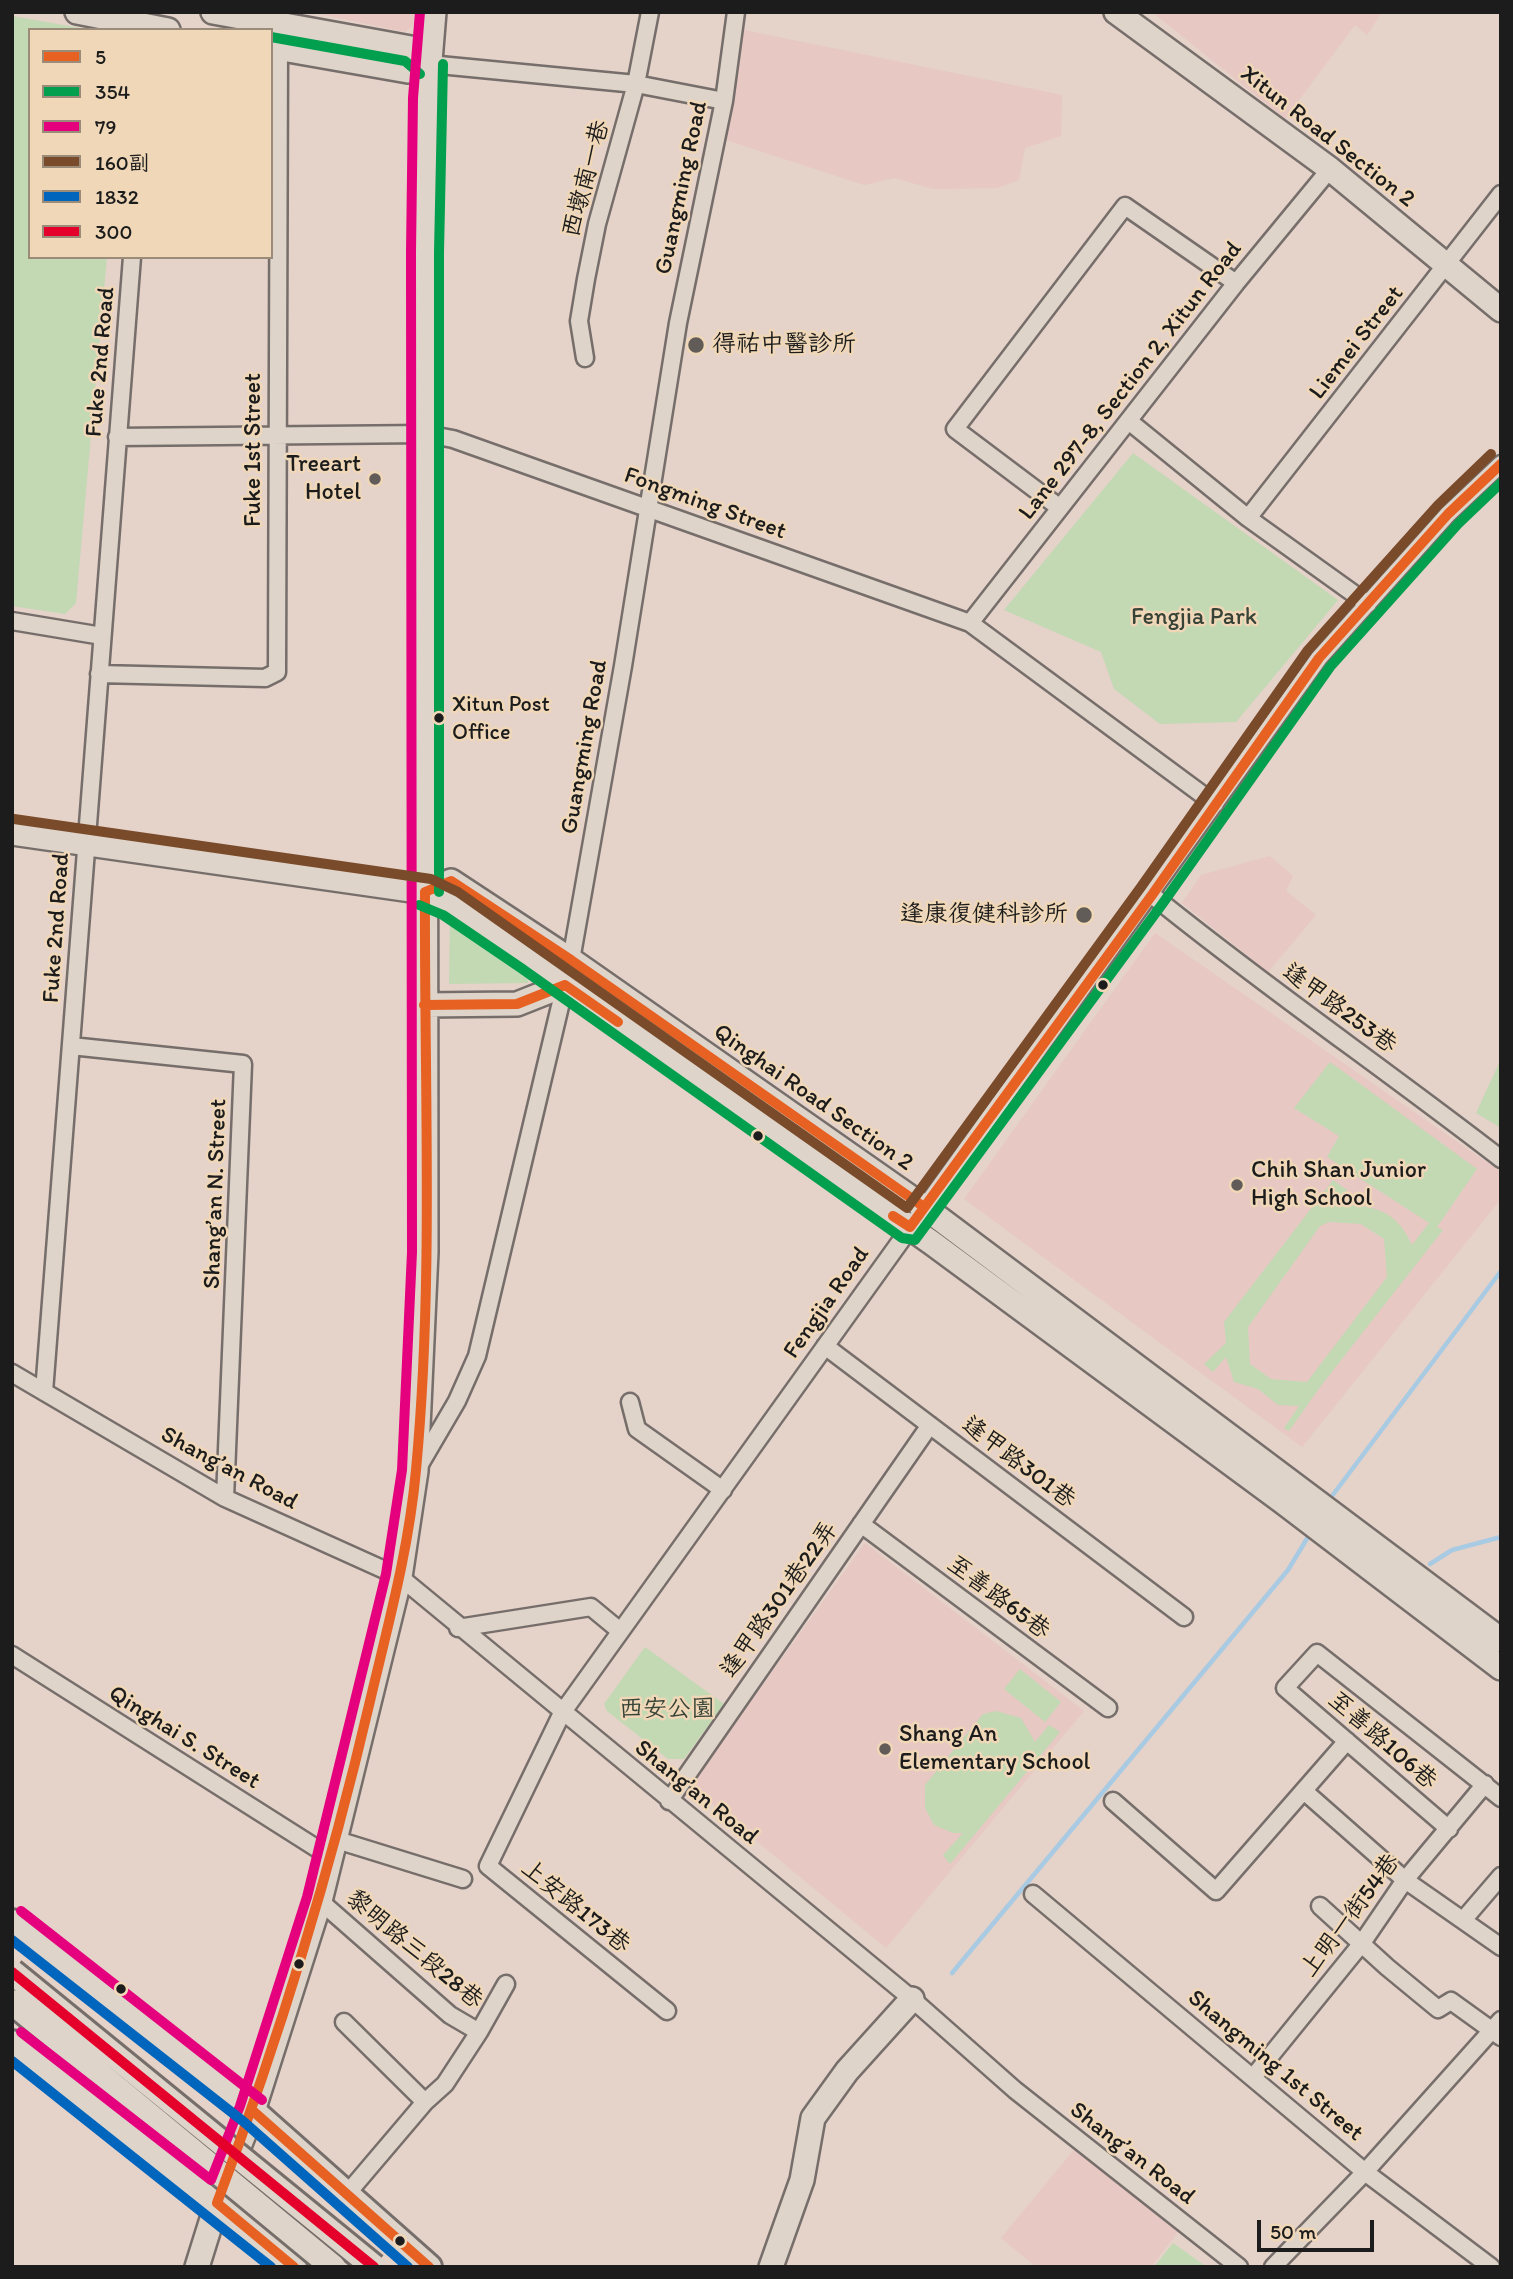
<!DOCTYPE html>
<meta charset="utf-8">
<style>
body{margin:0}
#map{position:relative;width:1513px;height:2279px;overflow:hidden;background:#e5d2c9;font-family:Itim,"LXGW WenKai TC",sans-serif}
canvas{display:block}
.frame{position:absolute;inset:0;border:14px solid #1c1c1c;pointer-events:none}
.legend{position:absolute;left:28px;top:28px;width:245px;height:231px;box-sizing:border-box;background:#efd7b7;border:2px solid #9b8c79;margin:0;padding:9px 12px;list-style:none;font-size:21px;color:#1c1c1c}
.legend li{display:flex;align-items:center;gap:14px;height:35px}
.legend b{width:35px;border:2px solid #9b8c79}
.scale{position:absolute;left:1257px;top:2220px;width:117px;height:32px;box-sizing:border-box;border:4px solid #1c1c1c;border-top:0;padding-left:9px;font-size:21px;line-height:24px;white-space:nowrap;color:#1c1c1c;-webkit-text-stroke:5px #efd7b7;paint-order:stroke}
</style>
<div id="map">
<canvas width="1513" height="2279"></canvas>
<div class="frame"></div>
<ul class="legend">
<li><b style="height:9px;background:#e76122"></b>5</li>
<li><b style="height:9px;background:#019f4e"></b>354</li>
<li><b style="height:9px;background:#e5007d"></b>79</li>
<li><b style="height:9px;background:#7a4b2a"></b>160副</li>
<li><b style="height:9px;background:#0065bd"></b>1832</li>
<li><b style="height:9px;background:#e4002b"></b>300</li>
</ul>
<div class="scale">50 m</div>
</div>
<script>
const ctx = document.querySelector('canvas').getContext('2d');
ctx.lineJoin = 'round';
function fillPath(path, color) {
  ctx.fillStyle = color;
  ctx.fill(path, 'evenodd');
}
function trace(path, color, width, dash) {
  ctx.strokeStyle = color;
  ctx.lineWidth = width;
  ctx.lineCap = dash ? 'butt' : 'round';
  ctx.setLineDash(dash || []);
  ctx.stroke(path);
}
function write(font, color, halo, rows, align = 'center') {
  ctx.font = font + ' Itim,"LXGW WenKai TC",sans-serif';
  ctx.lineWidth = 5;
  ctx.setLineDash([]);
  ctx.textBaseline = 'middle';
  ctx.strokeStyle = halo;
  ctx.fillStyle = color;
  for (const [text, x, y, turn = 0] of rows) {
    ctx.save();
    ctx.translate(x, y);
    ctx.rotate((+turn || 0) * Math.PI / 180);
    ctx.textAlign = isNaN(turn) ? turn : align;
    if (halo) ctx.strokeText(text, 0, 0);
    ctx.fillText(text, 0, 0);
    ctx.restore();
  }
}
fillPath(new Path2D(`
 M310 12H418L416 23 405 32Z
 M1152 12H1382L1367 35 1355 25 1285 119Z
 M744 30 1062 95 1061 136 1025 148 1019 180 997 188 933 189 895 178 864 185 726 140Z
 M1270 856 1293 876 1286 891 1316 915 1268 972 1182 903 1201 875Z
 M1155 933 1501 1172V1199L1302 1447 964 1199Z
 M865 1543 1084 1711 886 1948 690 1786Z
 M1077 2146 1181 2228 1151 2267H1036L1001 2238Z`), '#e7c8c3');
fillPath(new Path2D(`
 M12 16 92 30H30V257H107L76 603 65 614 12 606Z
 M1133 453 1338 600 1236 722 1160 724 1114 689 1101 652 1004 610Z
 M450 916 526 969 528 983 449 984Z
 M1501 1059V1128L1476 1113Z
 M1330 1062 1477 1169 1437 1227 1443 1230 1320 1387 1289 1431 1284 1428 1299 1406 1278 1405 1258 1389 1234 1382 1226 1357 1213 1372 1204 1364 1226 1343 1224 1322 1333 1180 1347 1190 1332 1205C1371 1205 1395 1207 1412 1245L1429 1223 1327 1157 1339 1136 1294 1108ZM1329 1222 1361 1224 1384 1239 1387 1277 1307 1382 1271 1379 1250 1364 1248 1327 1320 1226Z
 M645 1647 724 1704 684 1759H668L607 1711 604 1704Z
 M1020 1669 1061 1702 1045 1722 1004 1689Z
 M996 1711 1021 1718 1035 1742 1049 1725 1060 1732 950 1864 943 1855 963 1833H953L934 1825 925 1808V1785L983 1714Z
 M1173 2243 1207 2267H1154Z`), '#c2d9b4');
trace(new Path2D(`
 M1329 1500 1501 1271
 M1430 1564 1452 1550 1501 1537
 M952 1973 1288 1570 1311 1532`), '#a8cae2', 4.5);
const street = new Path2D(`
 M429 64 636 84 724 101
 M585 358 579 321 586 279 597 224 636 84 650 12
 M1130 422 1248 518 1368 604
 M117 437 426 434 453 439 970 623 1215 804
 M1060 508 955 429 1125 206 1236 283
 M1248 518 1501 194
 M12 621 102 636
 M970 623 1236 283 1330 169
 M99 674 265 678 277 672 279 48
 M1152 895C1265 987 1385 1069 1501 1159
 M71 1046 243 1064 225 1498
 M825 1346 1184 1617
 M12 1373 225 1498 400 1577 912 1999 1015 2090 1239 2267
 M44 1392 132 257
 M630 1402 637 1429 723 1490
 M419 1466 457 1401 477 1356 571 960 623 666 678 323 724 101 736 12
 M861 1524 1108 1708
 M458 1628 591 1607 620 1631
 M12 1655 332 1858
 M1304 1791 1405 1880 1501 1947
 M669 1801 930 1425
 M1113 1801 1216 1891 1347 1741
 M1449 1829 1285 1688 1317 1653 1501 1798
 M337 1840 463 1879
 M1033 1894 1365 2172 1491 2267
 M320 1901 450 2015 479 2032
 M1320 1906 1387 1967 1438 2009 1451 2001 1501 2037
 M1464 1919 1501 1876
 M667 2011 488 1866 562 1713 1319 658 1448 514 1501 464
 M344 2022 425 2102
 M1254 2076 1362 1943 1405 1880 1485 1784
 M346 2195 425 2102 445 2084 479 2032 506 1984
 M1273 2267 1365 2172 1501 2020`);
const secondary = new Path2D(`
 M77 12 168 30
 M213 12 411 48 429 64
 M1116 12 1330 169 1501 310
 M271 47 408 71 429 64
 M12 833 425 892 450 903 932 1243 1283 1502 1501 1668
 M425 892 451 881 571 960 924 1207 1501 1640
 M424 1005 517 1004 565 985
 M197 2267 217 2203 253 2111 320 1901 400 1577 416 1471 426 1252 425 252 427 98 434 12
 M771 2267 802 2180 813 2118 847 2071 912 1999`);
const primary = new Path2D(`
 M12 1922 253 2111 429 2267
 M12 2043 294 2267`);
trace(street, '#766e6a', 21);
trace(secondary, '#766e6a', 28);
trace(primary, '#766e6a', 30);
trace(street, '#ded4c9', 16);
trace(secondary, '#ded4c9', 23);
trace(primary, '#ded4c9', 24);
const primaryBridge = new Path2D(`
 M12 1972 374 2267
 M12 2002 333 2267`);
trace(primaryBridge, '#766e6a', 30, []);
trace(primaryBridge, '#ded4c9', 24);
trace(new Path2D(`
 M424 1005 517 1004 565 985 618 1022
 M893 1216 910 1227 1152 895 1319 658 1448 514 1501 464
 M253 2111 429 2267
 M294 2267 217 2203C279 2039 330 1872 370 1701 388 1625 409 1549 416 1470 434 1278 424 1085 425 892L451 881 571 960 924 1207`), '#e76122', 10);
trace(new Path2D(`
 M271 37 405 61 420 74
 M439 892V252L443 64
 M419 905 443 915 521 968 902 1238 915 1240 1163 903 1330 667 1458 524 1501 483`), '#019f4e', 10);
trace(new Path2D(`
 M21 1911 262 2100
 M21 2032 211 2180 240 2106 307 1897 386 1574 402 1470 412 1252 411 252 413 98 420 12`), '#e5007d', 10);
trace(new Path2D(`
 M14 819 431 879 458 892 907 1208 1141 887 1308 650 1438 505 1491 454`), '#7a4b2a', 10);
trace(new Path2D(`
 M12 1940 244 2122 408 2267
 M12 2061 271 2267`), '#0065bd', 10);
trace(new Path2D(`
 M12 1972 374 2267`), '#e4002b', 10);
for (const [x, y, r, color] of [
 [696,345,9,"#625c59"],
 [375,479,7,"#625c59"],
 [439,718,6,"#1c1c1c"],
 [1084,915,9,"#625c59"],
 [1103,985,6,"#1c1c1c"],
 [758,1136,6,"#1c1c1c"],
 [1237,1185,7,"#625c59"],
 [885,1749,7,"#625c59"],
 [299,1964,6,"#1c1c1c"],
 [121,1989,6,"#1c1c1c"],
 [400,2241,6,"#1c1c1c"]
]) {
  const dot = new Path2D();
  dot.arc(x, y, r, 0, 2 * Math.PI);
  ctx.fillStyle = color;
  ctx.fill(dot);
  trace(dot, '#efd7b7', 2.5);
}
write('22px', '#1c1c1c', '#efd7b7', [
 ["Xitun Post",452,705],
 ["Office",452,733]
], 'left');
write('24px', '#1c1c1c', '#efd7b7', [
 ["Xitun Road Section 2",1327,137,38],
 ["西墩南一巷",587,179,-75],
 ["Guangming Road",682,188,-78],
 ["Liemei Street",1357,343,-52],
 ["Fuke 2nd Road",101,362,-85],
 ["Lane 297-8, Section 2, Xitun Road",1131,381,-52],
 ["Fuke 1st Street",254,450,-90],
 ["Fongming Street",705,504,20],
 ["Guangming Road",585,747,-80],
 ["Fuke 2nd Road",57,928,-86],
 ["逢甲路253巷",1339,1009,36],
 ["Qinghai Road Section 2",813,1098,35],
 ["Shang’an N. Street",216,1194,-88],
 ["Fengjia Road",827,1303,-55],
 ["逢甲路301巷",1018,1463,37],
 ["Shang’an Road",229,1469,28],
 ["至善路65巷",998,1598,37],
 ["逢甲路301巷22弄",780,1600,-55],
 ["Qinghai S. Street",184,1738,32],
 ["至善路106巷",1382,1741,41],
 ["Shang’an Road",696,1793,39],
 ["上安路173巷",575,1907,39],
 ["上明一街54巷",1351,1916,-53],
 ["黎明路三段28巷",414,1950,40],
 ["Shangming 1st Street",1275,2066,40],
 ["Shang’an Road",1132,2154,38]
]);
write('24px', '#1c1c1c', '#efd7b7', [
 ["得祐中醫診所",712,345],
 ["Treeart",361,465,"right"],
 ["Hotel",361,493,"right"],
 ["逢康復健科診所",1068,915,"right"],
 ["Chih Shan Junior",1251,1171],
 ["High School",1251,1199],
 ["Shang An",899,1735],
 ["Elementary School",899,1763]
], 'left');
write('24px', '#384337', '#efd7b7', [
 ["Fengjia Park",1194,618],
 ["西安公園",667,1710]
]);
</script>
